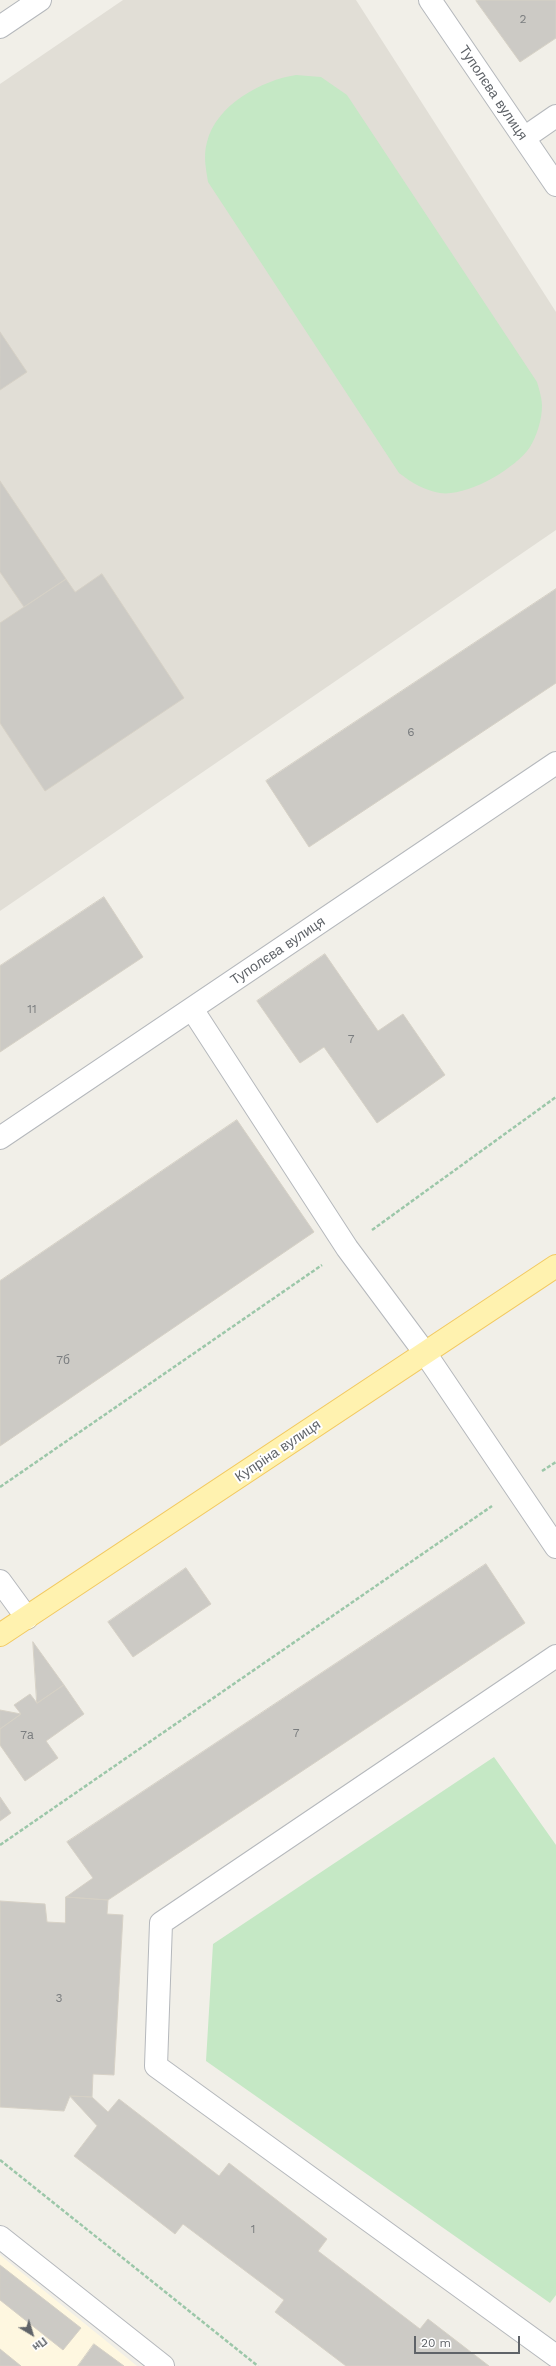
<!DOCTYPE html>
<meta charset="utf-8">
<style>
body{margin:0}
#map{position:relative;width:556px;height:2366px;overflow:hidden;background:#f1efe8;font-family:"Work Sans",sans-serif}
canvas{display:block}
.north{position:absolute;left:12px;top:2314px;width:40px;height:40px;-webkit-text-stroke:3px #fff;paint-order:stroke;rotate:142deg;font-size:11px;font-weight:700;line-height:16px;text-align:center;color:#5f6368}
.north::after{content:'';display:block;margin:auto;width:14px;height:18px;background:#5f6368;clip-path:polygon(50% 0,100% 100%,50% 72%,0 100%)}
.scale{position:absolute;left:414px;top:2336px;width:106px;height:18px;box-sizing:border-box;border:2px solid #5f6368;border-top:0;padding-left:5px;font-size:12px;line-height:14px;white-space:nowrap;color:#5f6368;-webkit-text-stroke:3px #fff;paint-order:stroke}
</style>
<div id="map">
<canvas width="556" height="2366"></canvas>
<div class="north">Пн</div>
<div class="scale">20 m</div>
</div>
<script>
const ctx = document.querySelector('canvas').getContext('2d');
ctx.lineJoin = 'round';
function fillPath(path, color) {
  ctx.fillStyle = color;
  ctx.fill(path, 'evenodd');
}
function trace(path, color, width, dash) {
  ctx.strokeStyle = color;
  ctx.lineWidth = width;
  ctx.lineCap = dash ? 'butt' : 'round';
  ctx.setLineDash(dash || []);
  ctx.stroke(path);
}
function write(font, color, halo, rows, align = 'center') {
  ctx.font = font + ' "Work Sans",sans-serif';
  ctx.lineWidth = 4;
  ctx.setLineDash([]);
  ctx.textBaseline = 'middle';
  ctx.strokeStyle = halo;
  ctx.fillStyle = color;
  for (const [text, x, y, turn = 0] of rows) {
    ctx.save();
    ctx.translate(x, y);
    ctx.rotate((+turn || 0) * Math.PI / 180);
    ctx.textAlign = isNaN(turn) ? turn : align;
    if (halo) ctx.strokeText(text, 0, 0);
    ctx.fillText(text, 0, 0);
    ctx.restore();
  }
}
fillPath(new Path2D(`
 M0 2255 137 2366H0Z`), '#fef7e0');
fillPath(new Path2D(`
 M123 0H356L556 312V530L0 911V84Z`), '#e1ded6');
fillPath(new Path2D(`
 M296 75 321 77 347 95 537 382C539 389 542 398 542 406 542 419 537 436 530 447 515 469 467 497 440 493 424 490 412 483 399 473L208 182C206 169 203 156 207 142 216 105 262 80 296 75Z
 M494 1757 556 1845V2295L550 2303 206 2061 213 1944Z`), '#c5e8c5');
const building = new Path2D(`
 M478 0H556V38L520 62 476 1Z
 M0 332 27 372 0 390Z
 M0 481 66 579 24 607 0 572Z
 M102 574 184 698 45 791 0 723V623L66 579 75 592Z
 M556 589V683L309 847 266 781Z
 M104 897 143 957 0 1052V966Z
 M325 954 378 1031 403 1014 445 1075 377 1123 324 1047 300 1063 257 1001Z
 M237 1120 314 1232 0 1446V1281Z
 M486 1564 525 1623 108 1900 66 1897 93 1878 67 1842Z
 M186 1568 211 1604 133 1657 108 1622Z
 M33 1642 64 1685 37 1703Z
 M64 1685 84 1714 46 1741 58 1758 25 1781 0 1745V1729L21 1714 14 1705 30 1694 37 1703Z
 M0 1710 21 1714 0 1729Z
 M0 1797 11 1813 0 1821Z
 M66 1897 108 1900 107 1914 123 1915 114 2075 93 2074 92 2097 70 2096 64 2111 0 2107V1901L45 1904 47 1922 65 1923Z
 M70 2096 92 2097 108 2112 119 2099 219 2176 229 2163 327 2239 318 2251 420 2329 428 2319 489 2366H346L275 2312 284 2300 183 2224 175 2234 74 2156 97 2126Z
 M0 2265 81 2328 63 2350 0 2300Z
 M94 2344 124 2366H78Z
 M0 2349 21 2366H0Z`);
fillPath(building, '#cccac5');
trace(building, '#d6d1c6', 1);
const minor = new Path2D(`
 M430 0 556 185
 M0 27 40 0
 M524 138 556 116
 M192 1009 347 1248 425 1353 556 1547
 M0 1138 556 763
 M0 1581 27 1618
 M556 1656 161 1923 156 2066 556 2356
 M0 2237 163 2366`);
const major = new Path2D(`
 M0 1635 556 1266`);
trace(minor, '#b5b8bc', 24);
trace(major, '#f2c960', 24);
trace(new Path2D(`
 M372 1230 556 1097
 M542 1471 556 1462
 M0 1487 322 1265
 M0 1845 492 1506
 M0 2160 258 2366`), '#9cc7a9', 2.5, [4, 2]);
trace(minor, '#fff', 22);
trace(major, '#fff2af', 22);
write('12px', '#7a7d7f', null, [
 ["2",523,19],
 ["6",411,732],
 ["11",32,1009],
 ["7",351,1039],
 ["7б",63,1360],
 ["7",296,1733],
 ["7а",27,1735],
 ["3",59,1998],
 ["1",253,2229]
]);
write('14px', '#5f6368', '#fff', [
 ["Туполєва вулиця",493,93,56],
 ["Туполєва вулиця",278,951,-34],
 ["Купріна вулиця",278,1451,-34]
]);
</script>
